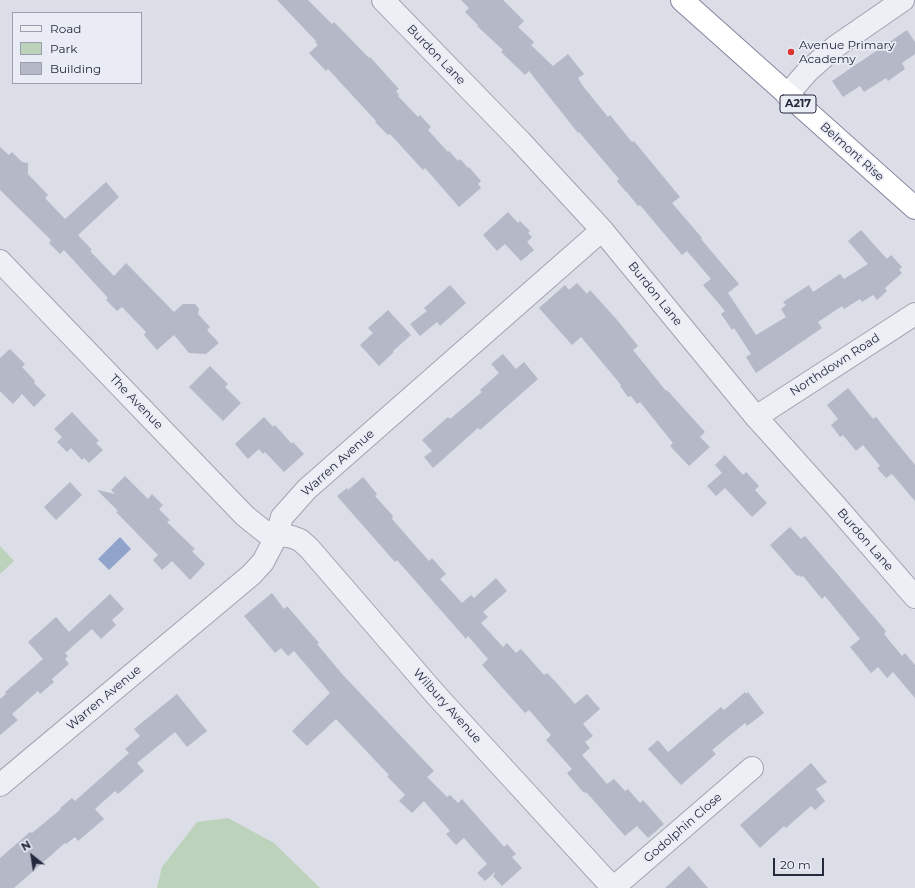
<!DOCTYPE html>
<style>
body{margin:0}
#map{position:relative;width:915px;height:888px;overflow:hidden;background:#dbdde7;font-family:Montserrat,sans-serif}
canvas{display:block}
.legend{position:absolute;left:12px;top:12px;width:130px;height:72px;box-sizing:border-box;background:#eaecf5;border:1px solid #9b9eac;margin:0;padding:5px 7px;list-style:none;font-size:12px;color:#24293e}
.legend li{display:flex;align-items:center;gap:8px;height:20px}
.legend b{width:20px;border:1px solid #9b9eac}
.north{position:absolute;left:12px;top:836px;width:40px;height:40px;-webkit-text-stroke:3px #eaecf5;paint-order:stroke;rotate:330deg;font-size:11px;font-weight:700;line-height:16px;text-align:center;color:#24293e}
.north::after{content:'';display:block;margin:auto;width:14px;height:18px;background:#24293e;clip-path:polygon(50% 0,100% 100%,50% 72%,0 100%)}
.scale{position:absolute;left:773px;top:858px;width:51px;height:18px;box-sizing:border-box;border:2px solid #24293e;border-top:0;padding-left:5px;font-size:12px;line-height:14px;white-space:nowrap;color:#24293e;-webkit-text-stroke:3px #eaecf5;paint-order:stroke}
</style>
<div id="map">
<canvas width="915" height="888"></canvas>
<ul class="legend">
<li><b style="height:5px;background:#eeeff5"></b>Road</li>
<li><b style="height:11px;background:#bdd2bb"></b>Park</li>
<li><b style="height:11px;background:#b4b8c7"></b>Building</li>
</ul>
<div class="north">N</div>
<div class="scale">20 m</div>
</div>
<script>
const ctx = document.querySelector('canvas').getContext('2d');
ctx.lineJoin = 'round';
function fillPath(path, color) {
  ctx.fillStyle = color;
  ctx.fill(path, 'evenodd');
}
function trace(path, color, width, dash) {
  ctx.strokeStyle = color;
  ctx.lineWidth = width;
  ctx.lineCap = dash ? 'butt' : 'round';
  ctx.setLineDash(dash || []);
  ctx.stroke(path);
}
function write(font, color, halo, rows, align = 'center') {
  ctx.font = font + ' Montserrat,sans-serif';
  ctx.lineWidth = 3.5;
  ctx.setLineDash([]);
  ctx.textBaseline = 'middle';
  ctx.strokeStyle = halo;
  ctx.fillStyle = color;
  for (const [text, x, y, turn = 0] of rows) {
    ctx.save();
    ctx.translate(x, y);
    ctx.rotate((+turn || 0) * Math.PI / 180);
    ctx.textAlign = isNaN(turn) ? turn : align;
    if (halo) ctx.strokeText(text, 0, 0);
    ctx.fillText(text, 0, 0);
    ctx.restore();
  }
}
fillPath(new Path2D(`
 M0 546 14 561 0 574Z
 M228 818 274 843 320 888H157L162 867 197 822Z`), '#bdd2bb');
fillPath(new Path2D(`
 M120 537 131 549 109 570 98 559Z`), '#91a3cb');
fillPath(new Path2D(`
 M277 0H308L332 24 334 22 369 58 370 57 380 68 399 89 396 91 399 95 398 96 418 117 420 115 431 127 428 130 448 152 449 151 458 161 460 159 468 168 469 167 481 181 478 184 481 188 459 207 425 168 423 170 390 134 388 135 375 122 376 121 328 69 326 71 309 53 318 45 315 42 316 41Z
 M461 0H503L524 21 518 27 534 42 531 45 553 66 568 54 584 74 578 78 582 85 608 117 610 115 632 142 634 141 680 197 672 203 702 238 701 239 739 284 728 293 756 335 786 317 781 309 786 305 783 302 809 285 813 292 840 274 844 279 868 264 848 241 861 230 887 259 891 255 902 267 899 270 902 273 885 288 887 291 877 300 873 295 862 302 860 299 844 309 842 306 818 322 822 328 756 373 746 357 751 354 734 328 732 330 721 314 725 311 703 285 711 279 687 251 682 255 640 205 638 206 626 191V192L617 181 619 179 579 132 578 133 529 71 525 75 501 52 503 50 477 26 478 25 465 12 469 8Z
 M907 30 915 42V54L902 63 905 69 888 81 886 78 864 92 860 86 843 97 832 81Z
 M0 147 9 155 12 152 22 162 28 163V174L48 195 45 198 65 219 106 182 119 197 78 235 92 250 90 251 114 276 126 263 174 312 183 304H195L199 309 198 314 210 327 207 330 219 343 206 354 189 353 174 335 157 350 144 335 146 332 122 307 117 311 106 300 108 298 64 250 60 254 49 243 51 240 0 190Z
 M508 212 518 223 520 221 530 231 528 233 532 237 527 242 534 250 521 261 505 244 497 251 483 235Z
 M577 283 587 294 590 290 618 321 638 346 633 350 666 391 667 390 705 432 700 437 710 447 689 466 670 446 673 443 640 402 637 404 631 396 628 397 620 386 621 385 581 337 572 345 539 308 565 285 569 290Z
 M450 285 466 303 440 326 437 322 420 336 410 324 427 311 424 308Z
 M388 310 411 335 393 351 394 352 379 366 360 345 373 333 368 328Z
 M10 349 25 364 22 367 35 381 34 383 46 395 34 407 22 394 13 404 0 391V358Z
 M503 354 516 369 524 362 538 379 480 430 478 428 433 468 424 457 432 451 422 440 448 417 450 419 457 413 482 392 480 390 499 373 491 364Z
 M210 366 228 384 225 387 241 403 223 421 189 387Z
 M848 388 873 419 876 417 915 465V501L892 474 886 478 877 468 880 466 863 445 856 451 843 435 840 437 831 425 838 419 827 405Z
 M72 412 99 441 96 443 103 450 89 463 84 458 82 460 71 448 67 452 57 442 62 437 54 429Z
 M264 417 273 427 275 425 292 444 293 442 304 454 284 472 265 452 263 454 259 449 248 459 235 444Z
 M725 455 743 475 746 472 759 486 755 490 767 503 752 517 725 488 716 496 707 486 722 473 715 465Z
 M125 476 148 499 152 494 163 505 159 509 170 520 167 522 195 549 192 551 205 564 190 580 172 561 162 570 153 560 158 555 116 512 118 511 97 490 115 494 111 490Z
 M363 477 377 494 375 496 393 516 392 519 429 561 432 558 446 574 440 579 462 603 471 595 474 598 496 578 507 591 483 612 488 617 481 623 503 647 507 643 516 653 521 649 544 675 547 673 554 680 575 704 587 694 600 709 583 724 593 736 585 742 590 748 582 755 607 784 614 779 625 791 628 789 640 803 643 800 664 824 648 838 637 826 625 836 587 793 583 792 567 773 572 769 546 740 551 735 529 710 525 713 482 665 488 659 468 636 466 639 397 560 395 562 337 496 347 488 348 490Z
 M70 482 82 495 56 520 44 507Z
 M790 527 801 539 805 536 886 631 884 634 902 656 905 653 915 665V698L893 672 887 678 878 667 871 673 850 647 860 639 825 596 822 599 803 576 801 577 799 575 797 576 770 545Z
 M272 593 284 609 287 606 319 643 317 644 342 674 434 771 427 777 447 797 450 795 458 803 462 799 498 840 504 847 507 844 516 854 512 857 522 868 502 886 493 876 495 873V872L485 881 477 873 487 864 464 838 456 845 446 834 450 831 424 801 412 813 399 801 405 795 387 776 389 775 336 719 307 746 292 731 330 693 294 651 288 656 281 648 275 653 244 616Z
 M110 594 124 609 112 620 116 625 101 639 92 629 65 653 68 656 65 659 69 664 52 679 54 682 40 694 38 691 12 714 18 720 0 735V699L6 694 5 692 43 659 28 642 56 617 69 632Z
 M745 692 746 694 748 692 764 713 747 726 745 723 712 750 716 754 681 785 648 749 658 740 668 752 721 707 724 710Z
 M177 694 207 731 187 747 175 732 137 763 144 771 118 794 115 791 95 809 104 819 78 841 75 837 66 844 65 843 14 888H0V858L30 832 32 833 61 809 60 808 72 798 75 801 129 753 125 749 140 736 134 729Z
 M811 763 827 782 816 789 825 801 815 810 811 806 786 828 784 826 760 848 740 825Z
 M689 866 708 888H665Z`), '#b4b8c7');
const minor = new Path2D(`
 M383 0 520 141 602 230 756 417 835 505 915 597
 M787 95 808 71 835 47 903 0
 M0 261 245 516 265 532 292 537 300 540 309 548 436 695 613 888
 M756 417 915 314
 M0 785 251 575 263 562 277 535 282 517 307 489 602 230
 M613 888 752 768`);
const highway = new Path2D(`
 M682 0 915 208`);
trace(minor, '#a0a3b1', 24);
trace(highway, '#81879f', 24);
trace(minor, '#eeeff5', 22);
trace(highway, '#fff', 22);
for (const [x, y, r, color] of [
 [791,52,4,"#da3531"]
]) {
  const dot = new Path2D();
  dot.arc(x, y, r, 0, 2 * Math.PI);
  ctx.fillStyle = color;
  ctx.fill(dot);
  trace(dot, '#eaecf5', 1.5);
}
for (const [x, y, w] of [
 [798,104,36]
]) {
  const box = new Path2D();
  box.roundRect(x - w / 2, y - 9, w, 18, 3);
  ctx.fillStyle = '#eaecf5';
  ctx.fill(box);
  trace(box, '#24293e', 1);
}
write('bold 11px', '#24293e', null, [
 ["A217",798,104]
]);
write('12px', '#24293e', '#eaecf5', [
 ["Avenue Primary",799,45],
 ["Academy",799,59]
], 'left');
write('12px', '#24293e', '#eaecf5', [
 ["Burdon Lane",436,55,46],
 ["Belmont Rise",852,152,42],
 ["Burdon Lane",655,294,51],
 ["Northdown Road",835,365,-33],
 ["The Avenue",136,402,46],
 ["Warren Avenue",338,463,-42],
 ["Burdon Lane",865,540,49],
 ["Warren Avenue",104,698,-40],
 ["Wilbury Avenue",447,706,48],
 ["Godolphin Close",683,828,-41]
]);
</script>
